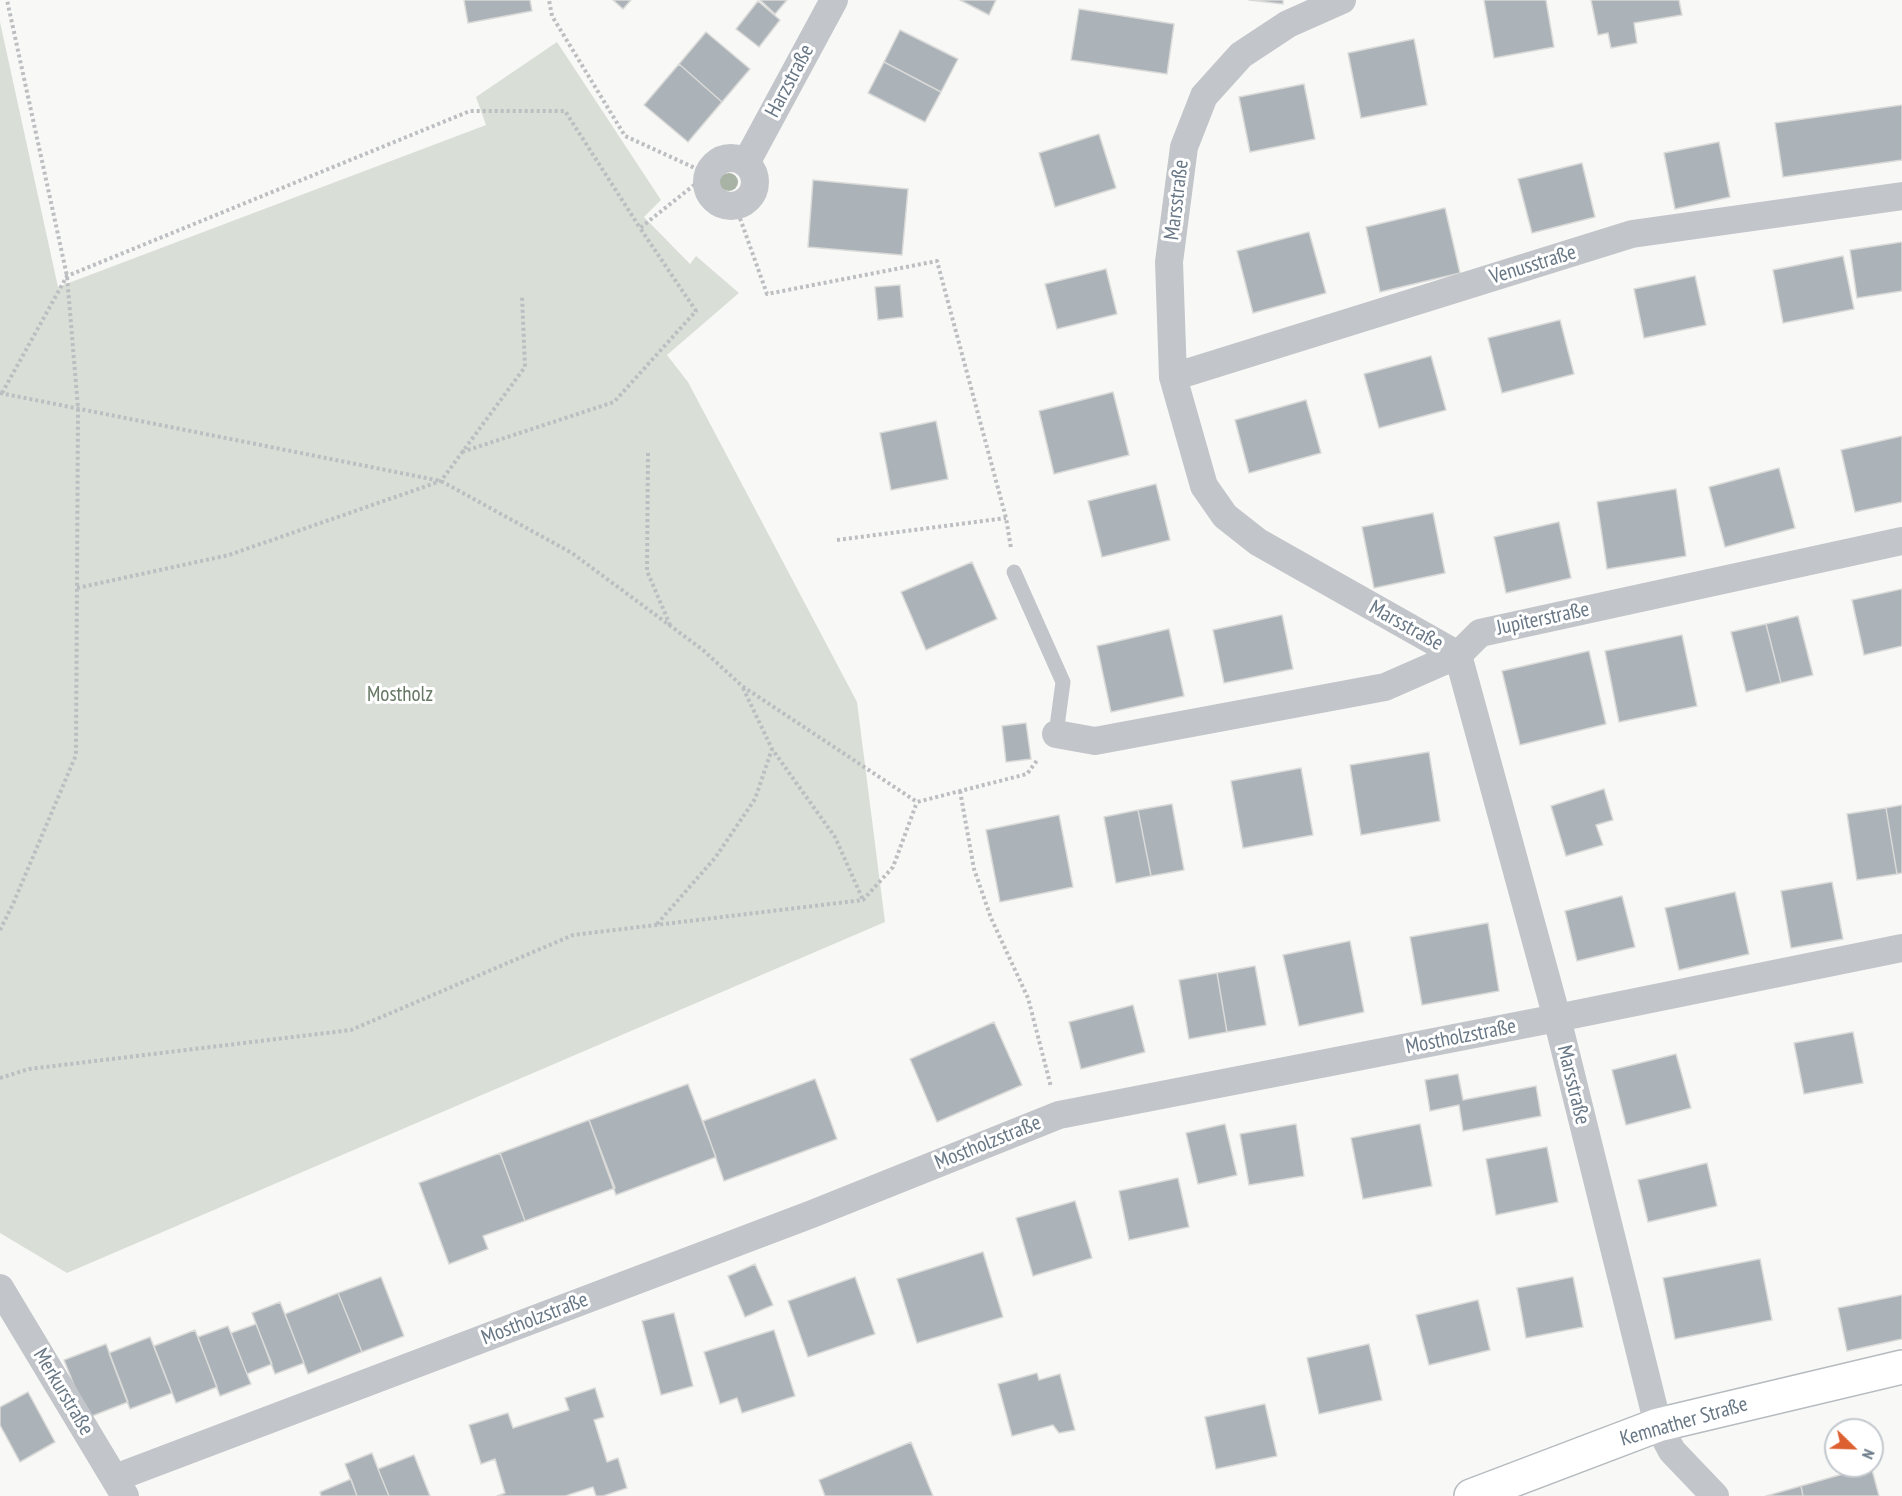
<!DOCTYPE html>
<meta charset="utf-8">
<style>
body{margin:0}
#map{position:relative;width:1902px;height:1496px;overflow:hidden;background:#f8f8f6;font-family:"PT Sans Narrow",sans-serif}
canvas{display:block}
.north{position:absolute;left:1824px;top:1418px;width:60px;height:60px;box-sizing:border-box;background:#fff;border:2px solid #c3c9ce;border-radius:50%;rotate:113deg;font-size:16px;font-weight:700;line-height:24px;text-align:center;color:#687785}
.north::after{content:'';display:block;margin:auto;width:21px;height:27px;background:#dd6030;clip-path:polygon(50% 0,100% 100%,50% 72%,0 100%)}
</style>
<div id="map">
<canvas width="1902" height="1496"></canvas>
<div class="north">N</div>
</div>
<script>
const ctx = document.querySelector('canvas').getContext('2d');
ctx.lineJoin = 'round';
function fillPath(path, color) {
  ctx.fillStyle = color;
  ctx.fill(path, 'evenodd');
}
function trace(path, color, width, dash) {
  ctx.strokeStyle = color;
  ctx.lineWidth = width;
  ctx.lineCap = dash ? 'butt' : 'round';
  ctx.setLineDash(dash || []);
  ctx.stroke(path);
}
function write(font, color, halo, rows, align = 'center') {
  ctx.font = font + ' "PT Sans Narrow",sans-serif';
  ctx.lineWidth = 6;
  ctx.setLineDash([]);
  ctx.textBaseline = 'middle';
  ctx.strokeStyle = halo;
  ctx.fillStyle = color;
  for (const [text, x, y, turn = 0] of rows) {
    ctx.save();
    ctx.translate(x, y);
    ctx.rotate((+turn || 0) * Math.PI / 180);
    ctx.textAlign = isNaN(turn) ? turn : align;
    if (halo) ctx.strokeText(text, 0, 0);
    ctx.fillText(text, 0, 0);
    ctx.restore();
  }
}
fillPath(new Path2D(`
 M0 22 58 287 486 125 476 97 557 42 661 200 644 217 690 264 696 256 739 293 667 355 688 382 857 702 885 922 67 1273 0 1233Z`), '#d9dfd7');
const building = new Path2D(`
 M464 0H530L532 11 468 23Z
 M613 0H631L623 9Z
 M760 0H787L775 14Z
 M960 0H996L989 15Z
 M1249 0H1283V4Z
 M1484 0H1546L1554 47 1494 58Z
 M1591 0H1679L1682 15 1634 23 1637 43 1611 48 1608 33 1598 35Z
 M758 1 780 20 759 47 736 29Z
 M1079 9 1174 24 1167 74 1071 60Z
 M900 30 958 59 941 92 884 62Z
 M706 32 750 69 722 102 679 64Z
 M1414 39 1427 105 1361 118 1348 53Z
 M884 62 941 92 925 122 868 93Z
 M679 64 722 102 688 142 644 105Z
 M1304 84 1315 139 1250 152 1239 97Z
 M1902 105V160L1783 177 1775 123Z
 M1099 134 1116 188 1055 207 1039 153Z
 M1719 142 1730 197 1675 209 1664 153Z
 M1582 163 1595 217 1532 233 1518 179Z
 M813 180 908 189 902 255 808 247Z
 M1445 208 1460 273 1380 292 1366 227Z
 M1309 232 1326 293 1253 313 1237 251Z
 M1902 242V291L1857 298 1850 250Z
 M1843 256 1854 309 1783 323 1773 270Z
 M1106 269 1117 314 1057 329 1045 284Z
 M1695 276 1706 325 1644 338 1634 289Z
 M900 285 903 317 878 320 875 287Z
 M1560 320 1574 374 1502 393 1488 338Z
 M1431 356 1446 410 1379 428 1364 374Z
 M1113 392 1129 455 1054 474 1039 411Z
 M1306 400 1321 453 1249 473 1235 420Z
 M936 421 948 479 891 490 880 433Z
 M1902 436V502L1855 512 1841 450Z
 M1779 468 1795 528 1725 547 1709 487Z
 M1156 484 1170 540 1102 557 1088 501Z
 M1676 489 1686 556 1607 569 1597 502Z
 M1433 513 1445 573 1374 588 1362 527Z
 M1559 522 1571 578 1506 593 1494 537Z
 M972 562 997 619 926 650 901 592Z
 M1902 589V646L1864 655 1852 600Z
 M1282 615 1293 669 1224 683 1213 630Z
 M1798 616 1813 675 1781 683 1766 624Z
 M1766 624 1781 683 1746 692 1731 632Z
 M1169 629 1184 696 1111 712 1097 646Z
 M1682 635 1697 706 1619 722 1605 651Z
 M1589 651 1606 724 1520 745 1502 671Z
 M1026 723 1031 759 1006 762 1002 726Z
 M1429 752 1440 821 1361 835 1350 765Z
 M1301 768 1313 835 1243 848 1231 781Z
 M1604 789 1613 820 1596 825 1603 845 1566 856 1551 806Z
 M1172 804 1184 870 1151 876 1138 810Z
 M1902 805V873L1897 874 1886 808Z
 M1886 808 1897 874 1857 880 1847 814Z
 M1138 810 1151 876 1116 883 1104 817Z
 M1059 815 1073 887 1000 902 986 830Z
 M1832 882 1843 939 1791 948 1781 891Z
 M1735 892 1749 954 1679 970 1665 908Z
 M1622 896 1635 947 1577 961 1565 911Z
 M1488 923 1499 991 1422 1005 1410 937Z
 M1350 941 1364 1012 1299 1026 1283 955Z
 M1255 966 1266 1025 1227 1032 1217 973Z
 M1217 973 1227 1032 1189 1039 1179 980Z
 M1133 1005 1145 1052 1081 1069 1069 1022Z
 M994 1022 1022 1085 937 1122 910 1059Z
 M1853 1032 1863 1083 1804 1094 1794 1043Z
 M1676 1054 1691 1108 1626 1125 1612 1070Z
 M1458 1074 1463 1100 1536 1086 1541 1116 1463 1131 1459 1105 1430 1111 1425 1080Z
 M815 1079 837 1139 724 1181 703 1121Z
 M688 1084 716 1157 616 1195 589 1120Z
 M589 1120 615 1188 525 1221 500 1153Z
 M1225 1124 1237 1175 1198 1184 1186 1133Z
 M1296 1124 1304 1176 1249 1185 1240 1134Z
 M1420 1124 1432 1186 1363 1199 1351 1138Z
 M1547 1147 1558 1202 1496 1215 1486 1159Z
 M500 1153 525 1221 483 1236 488 1249 449 1264 419 1183Z
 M1707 1163 1717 1206 1648 1222 1638 1180Z
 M1178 1178 1189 1227 1129 1240 1119 1191Z
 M1075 1201 1092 1258 1033 1276 1016 1218Z
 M983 1252 1003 1317 917 1343 897 1279Z
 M1760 1259 1772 1320 1675 1339 1663 1278Z
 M755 1264 773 1305 745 1317 728 1276Z
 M381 1277 404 1336 362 1352 338 1293Z
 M855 1277 875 1334 808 1357 788 1301Z
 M1573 1277 1583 1327 1526 1338 1517 1288Z
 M338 1293 362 1352 308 1374 285 1314Z
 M1902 1295V1339L1847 1351 1838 1308Z
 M1478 1300 1490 1350 1429 1365 1416 1315Z
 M280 1302 304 1363 275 1374 252 1313Z
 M674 1313 693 1386 661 1395 642 1321Z
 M256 1324 272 1364 247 1374 231 1333Z
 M228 1326 251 1384 220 1396 198 1337Z
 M195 1330 217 1387 176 1403 154 1346Z
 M774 1330 795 1396 742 1413 737 1398 720 1404 704 1352Z
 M150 1337 172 1393 130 1409 109 1353Z
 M106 1344 128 1402 87 1418 64 1360Z
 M1369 1344 1382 1400 1319 1414 1307 1358Z
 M1037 1373 1039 1380 1060 1374 1075 1430 1059 1433 1053 1425 1012 1436 998 1384Z
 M595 1388 604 1417 594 1420 607 1462 618 1458 627 1488 603 1496H596L593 1487 565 1496H497L505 1493 495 1459 481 1464 469 1425 508 1413 513 1428 569 1410 565 1398Z
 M28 1392 55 1442 20 1462 0 1425V1407Z
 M1265 1404 1277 1456 1216 1469 1205 1417Z
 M911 1442 933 1496H825L819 1480Z
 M372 1453 378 1469 389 1496H357L345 1464Z
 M414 1455 430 1496H389L378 1469Z
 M1871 1466 1879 1496H1803L1801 1486Z
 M351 1479 357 1496H321L320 1492Z
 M1801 1486 1803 1496H1766Z`);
fillPath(building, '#abb2b8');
trace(building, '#dadad8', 1.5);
const secondary = new Path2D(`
 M1471 1496 1658 1425 1902 1367`);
trace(secondary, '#b6bbbf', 36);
trace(new Path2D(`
 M736 207 767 294 937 261 1006 518 1011 548
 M0 393 441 481 572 553 703 650 742 686 917 802 1027 774 1038 759
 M2 393 67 276 470 111H565L640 228 708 174 625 136 552 16 549 0
 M462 452 614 402 696 311 640 228
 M648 453 647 571 670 625
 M837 540 1006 518
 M77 588 229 555 441 481 525 367 522 296
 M743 688 772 749 835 837 863 900
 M960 791 974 869 991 918 1028 998 1051 1087
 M657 924 715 858 755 799 772 749
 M0 930 13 904 76 755 78 408 67 276 7 0
 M0 1078 29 1069 351 1030 573 935 863 900 893 867 917 802`), '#bcbec1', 4, [3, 3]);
trace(new Path2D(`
 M1014 572 1063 682 1056 734`), '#c2c5c9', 15);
trace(new Path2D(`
 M1342 0 1288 24 1241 55 1204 96 1184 147 1169 262 1173 377 1204 486 1225 516 1258 542 1458 655 1557 1018 1658 1425 1672 1451 1715 1496
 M707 182a24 24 0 1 1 48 0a24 24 0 1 1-48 0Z
 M746 163 834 0
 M1173 377 1632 234 1902 196
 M1056 734 1095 741 1385 687 1458 655 1480 633 1902 541
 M0 1288 125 1496
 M115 1478 812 1214 1059 1115 1557 1018 1902 948`), '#c2c5c9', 28);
trace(secondary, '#fff', 33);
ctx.fillStyle = '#a8b2a5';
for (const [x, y] of [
 [729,182]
]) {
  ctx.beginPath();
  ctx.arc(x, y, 9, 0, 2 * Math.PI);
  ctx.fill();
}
write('21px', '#687785', '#fff', [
 ["Harzstraße",790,81,-62],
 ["Marsstraße",1177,200,-83],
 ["Venusstraße",1533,265,-17],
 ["Jupiterstraße",1543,619,-12],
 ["Marsstraße",1406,626,29],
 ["Mostholzstraße",1461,1037,-11],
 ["Marsstraße",1573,1085,76],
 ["Mostholzstraße",988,1143,-22],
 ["Mostholzstraße",535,1319,-21],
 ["Merkurstraße",63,1392,59],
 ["Kemnather Straße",1684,1422,-16]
]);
write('21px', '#667863', '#fff', [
 ["Mostholz",400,695]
]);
</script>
